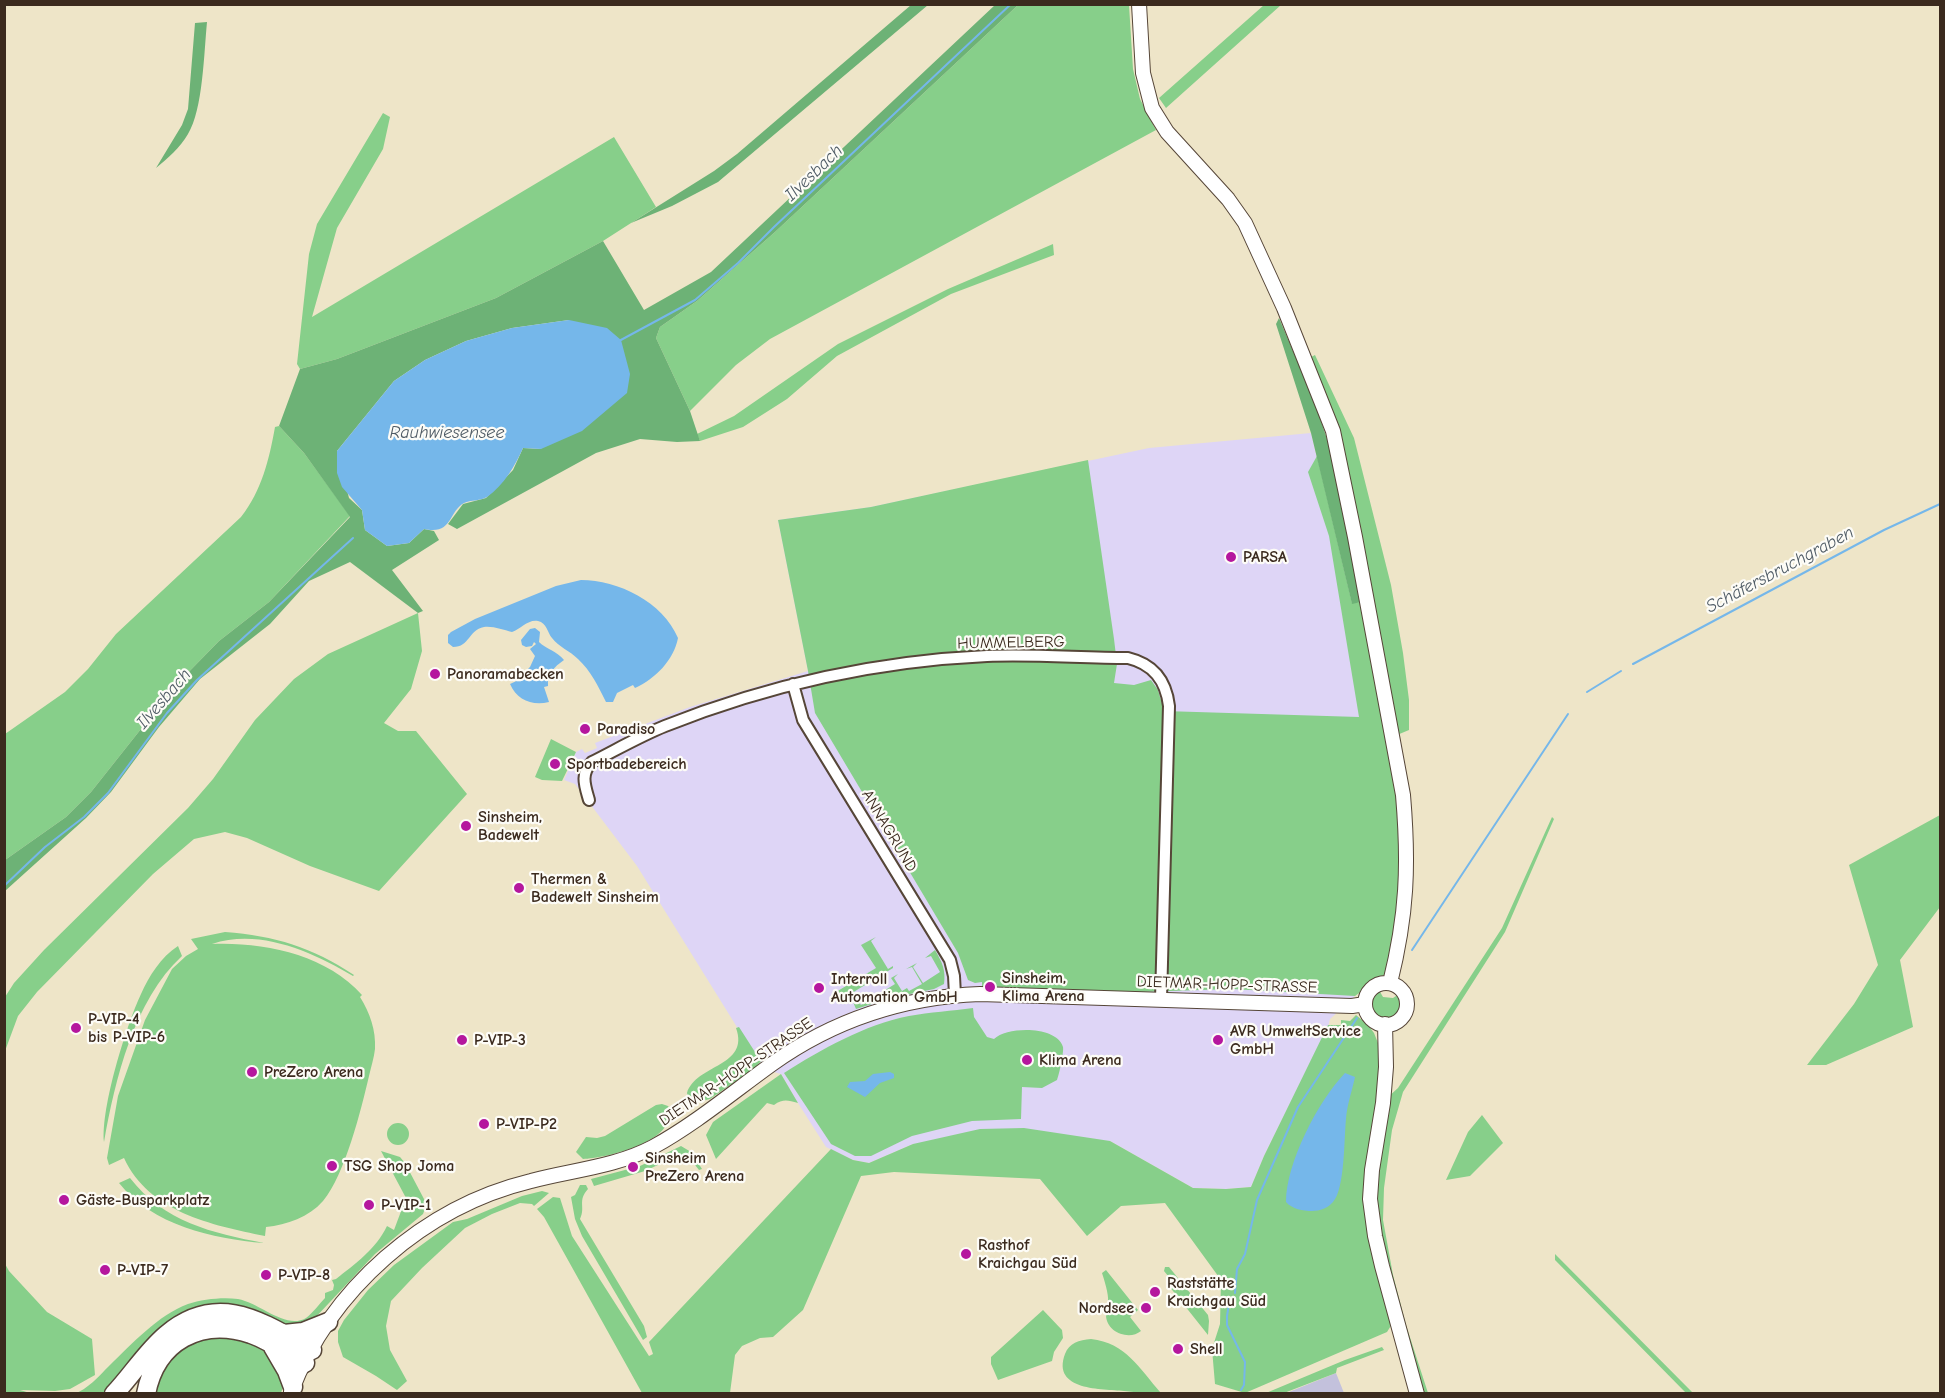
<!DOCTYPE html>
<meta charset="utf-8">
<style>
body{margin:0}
#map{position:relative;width:1945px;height:1398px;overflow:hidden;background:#eee5c8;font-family:"Comic Neue",sans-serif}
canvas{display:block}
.frame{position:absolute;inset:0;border:6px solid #3b2a1e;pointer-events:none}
</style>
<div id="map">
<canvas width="1945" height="1398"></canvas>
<div class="frame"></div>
</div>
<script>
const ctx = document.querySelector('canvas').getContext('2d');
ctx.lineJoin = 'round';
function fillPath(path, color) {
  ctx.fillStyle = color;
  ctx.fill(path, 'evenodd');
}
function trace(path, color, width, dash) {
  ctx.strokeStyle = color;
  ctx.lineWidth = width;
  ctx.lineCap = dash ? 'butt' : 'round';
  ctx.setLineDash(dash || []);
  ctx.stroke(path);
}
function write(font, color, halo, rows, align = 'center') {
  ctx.font = font + ' "Comic Neue",sans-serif';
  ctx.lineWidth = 4.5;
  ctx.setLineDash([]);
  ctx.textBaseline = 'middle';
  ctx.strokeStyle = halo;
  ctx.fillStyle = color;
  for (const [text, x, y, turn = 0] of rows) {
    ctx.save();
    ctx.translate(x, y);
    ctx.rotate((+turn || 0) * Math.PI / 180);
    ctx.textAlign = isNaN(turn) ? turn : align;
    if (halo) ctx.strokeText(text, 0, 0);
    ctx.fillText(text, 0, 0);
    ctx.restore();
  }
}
fillPath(new Path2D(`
 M1311 433 1360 637 1364 938 1355 996 1330 1019 1328 1027 1264 1156 1251 1187 1226 1189 1193 1188 1110 1141 913 1144 869 1163 853 1160 826 1147 798 1103 781 1074 774 1072 758 1061 637 866 575 784 564 780 576 752 582 749 585 753 597 748 595 743 690 707 808 671 778 520 871 507 1149 448Z`), '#ded5f6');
fillPath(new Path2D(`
 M1336 1373 1344 1393 1284 1394Z`), '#c3c1dc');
fillPath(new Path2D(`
 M1018 5H1129L1133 69 1140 99 1156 130 770 339 736 365 690 411 656 338 660 327 697 301 775 232Z
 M1264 5H1281L1166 108 1159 98Z
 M383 113 390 117 383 149 337 228 312 317 614 137 656 207 603 241 496 298 337 359 300 369 297 364 309 254 317 224Z
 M1053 244 1054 255 951 294 837 356 787 399 743 427 700 441 697 434 734 416 838 344 948 289Z
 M1315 355 1354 438 1391 585 1403 653 1409 700V730L1397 735 1377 618 1341 443 1309 358Z
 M279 426 304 453 350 516 269 602 219 641 175 686 91 792 66 817 5 860V734L65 692 88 669 116 634 241 517C262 490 269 460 275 427Z
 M1317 456 1352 603 1361 602 1394 775 1401 828 1403 879 1395 934 1385 974 1355 996 1232 989 1139 992 982 988V982L975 983 968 980 958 953 815 713 808 671 778 520 871 507 1088 460 1114 639 1117 664 1114 683 1134 685 1151 680 1158 690 1164 711 1359 717 1329 536 1308 472Z
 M418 613 422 651 411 689 384 723 398 731H416L467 794 379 891 310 866 247 838 225 832 194 839 153 874 37 992 18 1016 5 1051V997L14 983 44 950 188 808 213 779 255 720 294 679 328 654Z
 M551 739 576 752 562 781 542 780 535 777Z
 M1940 815V907L1900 960 1913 1027 1826 1065H1807L1854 1004 1878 965 1849 865Z
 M1552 817 1554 819 1505 932 1403 1092 1392 1130 1384 1188 1383 1220 1393 1275 1406 1325 1428 1393H1421L1385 1265 1374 1187 1387 1098 1398 1088 1502 928Z
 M225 932C275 936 312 947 354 975L353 976C312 952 260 928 212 944 264 942 325 954 362 995L360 997C370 1013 376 1030 375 1049 374 1058 371 1067 369 1076 361 1110 345 1175 323 1201 309 1217 287 1225 266 1227L265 1236C211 1225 149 1212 124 1158L109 1165 107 1158 118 1096 145 1020 172 969 186 956 198 949 191 939Z
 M876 937 871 941 888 969 893 966V968L847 996 836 992 876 968 861 945Z
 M178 946 182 956C134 1000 115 1080 104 1142 101 1107 126 1026 141 994 149 976 161 957 178 946Z
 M935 950C942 962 946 970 944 984L934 989 891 998 856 1009 853 1002 857 999 861 1005 895 984 891 978 898 974 894 978 902 991 907 988 909 991 922 984 912 967 906 969 917 963 913 967 923 983 940 972 931 956 925 958Z
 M1379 990 1383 997 1393 998 1399 994C1405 1005 1402 1014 1391 1020L1379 1019 1371 1010V998Z
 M973 1008 974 1017 987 1037 994 1039C1008 1026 1057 1026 1063 1047 1064 1052 1059 1075 1057 1080L1042 1088 1022 1087 1021 1119 972 1121 912 1136 871 1156H855L831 1144 784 1073C822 1049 864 1025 909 1016 930 1012 952 1011 973 1008Z
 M1356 1015 1368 1025 1374 1033 1378 1043 1381 1079 1367 1174 1392 1324 1387 1332 1245 1393 1215 1384 1212 1349 1220 1324 1221 1280 1165 1203 1121 1206 1087 1236 1040 1179 894 1172 861 1176 803 1310 773 1337 760 1338 742 1346 735 1355 730 1393H642L544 1217 537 1209 553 1197 560 1198 572 1236 649 1356 653 1354 649 1342 831 1149 853 1160 869 1163 913 1144 980 1129 1024 1128 1110 1141 1193 1188 1226 1189 1251 1187 1264 1156 1328 1025H1341V1020L1350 1021Z
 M739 1027 755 1052 761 1049V1061L756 1067 710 1099 702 1101 693 1098 689 1101 687 1093C696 1064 750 1067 736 1028Z
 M781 1074 798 1103C787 1100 783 1099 774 1105L767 1103 716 1159 706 1135 713 1122Z
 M662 1104 668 1106 673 1113 669 1116C668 1143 606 1158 583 1159L576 1152 586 1137 597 1138 605 1136 656 1105Z
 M1482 1115 1503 1143 1470 1176 1446 1180 1468 1132Z
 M387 1134a11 11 0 1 1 22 0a11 11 0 1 1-22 0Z
 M681 1146 691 1152 702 1169 699 1170 691 1160 687 1164 683 1159 675 1157 645 1171 594 1186 591 1179 640 1166Z
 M381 1151 400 1157 405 1163 424 1199 426 1206 423 1214 375 1254 314 1319C293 1335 268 1320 246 1311L105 1393 74 1394C88 1389 99 1376 109 1366 132 1344 158 1315 188 1304 203 1299 223 1297 238 1299 260 1303 286 1330 306 1318 313 1313 319 1304 325 1298V1293L333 1290 334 1285 332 1280 336 1279C355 1264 376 1249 387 1226L394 1230 406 1198Z
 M130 1178C164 1222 212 1233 264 1243 213 1239 152 1225 119 1183Z
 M580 1185H586L588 1189C577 1201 586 1207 580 1219L644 1326 647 1337 643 1340 582 1236 575 1219 571 1197 575 1195Z
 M542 1191 549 1193 534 1206 532 1204 520 1203 492 1214 465 1228 422 1268 391 1301 386 1326 390 1350 407 1381 397 1390 376 1376 343 1357 338 1342V1331L344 1320 368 1290 394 1265 453 1222 467 1219 522 1196Z
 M1555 1254 1693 1393H1686L1555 1260Z
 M4 1262 9 1271 47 1312 92 1339 95 1375 70 1389 55 1391 20 1390 30 1393H5Z
 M1165 1267H1169L1208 1315 1209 1321 1208 1335 1169 1286 1173 1282 1164 1271Z
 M1106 1270 1138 1310 1130 1317 1141 1331C1129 1341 1106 1332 1106 1315 1105 1310 1108 1306 1108 1301 1109 1295 1104 1279 1102 1273Z
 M1043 1310 1062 1330 1063 1338 1054 1352 1052 1361 998 1380 991 1364V1357Z
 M210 1338C227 1338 258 1341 271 1355 277 1362 280 1373 285 1381L281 1393 149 1394 152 1380 186 1342Z
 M1091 1339C1126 1343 1139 1368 1161 1393 1148 1394 1136 1392 1124 1391 1103 1389 1051 1391 1065 1354 1069 1343 1079 1340 1091 1339Z
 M1382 1347 1384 1350 1337 1368 1336 1373 1284 1393H1266L1345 1360Z`), '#87cf8a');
fillPath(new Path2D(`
 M911 5H928L718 182 672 206 631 223 714 171 737 154Z
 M995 5H1018L775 232 697 301 660 327 656 338 690 411 700 441 677 442 640 439 596 453 457 529 448 524 463 504 486 498 513 470 523 448 541 449 569 320 512 328 466 341 425 360 394 381 337 451 349 498 362 510 365 530 387 546 409 543 424 529 434 531 439 540 392 570 423 611 418 613 350 562 309 581 270 624 200 679 159 727 111 792 86 818 5 891V860L66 817 91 792 175 686 219 641 269 602 350 517 304 453 279 426 300 369 337 359 496 298 603 241 644 310 711 272Z
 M207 22C204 52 203 110 188 134 180 148 168 158 156 168L182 125 188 109 195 23Z
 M1279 318 1315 403 1328 442 1361 602 1352 604 1311 433 1276 324Z`), '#6db276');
fillPath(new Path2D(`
 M569 320 607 328 621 340 630 374 627 393 582 431 541 449 523 448C515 466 504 485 487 497 480 501 471 500 464 503 448 512 453 535 424 529L409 543 387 546 365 530 362 510 342 487 337 473V451L394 381 425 360 466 341 512 328Z
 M581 580C618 580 663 602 678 638 674 660 655 679 635 688L633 685 617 693 613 702H606C598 686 591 671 578 659 570 651 559 647 552 638 547 632 547 623 538 621 528 619 521 629 512 632 503 630 494 626 484 627 468 630 470 647 453 647L448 643V635L451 632 475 619 556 586Z
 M535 628 540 632 539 642C546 649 557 651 564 660 554 667 547 674 548 686L544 687 549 702C532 706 517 700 510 684L523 678 522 674 530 667 535 656 530 649 536 644 534 642 532 646 526 647 522 645 521 640 530 629Z
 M890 1072 894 1074V1078L880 1083 865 1097 847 1087 850 1082 865 1081 873 1074Z
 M1345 1073 1355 1077C1352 1091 1347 1105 1346 1119 1344 1137 1345 1189 1333 1202 1328 1208 1320 1211 1312 1211 1303 1211 1292 1209 1286 1202 1286 1163 1318 1101 1345 1073Z`), '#75b7ea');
trace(new Path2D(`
 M619 341 695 300 738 263 774 227 1011 4
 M1633 664 1884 530 1940 504
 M1587 692 1621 671
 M4 886 45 847 84 817 108 793 167 713 197 680 353 538
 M1412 950 1568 714
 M1235 1293 1237 1269 1245 1254 1257 1200 1298 1107 1357 1018
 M1229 1304 1227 1316V1325L1245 1362 1244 1385 1241 1390`), '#75b7ea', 2);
const street = new Path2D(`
 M793 684 803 720 950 960 954 976 955 995
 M589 800C585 786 580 774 592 762 616 750 640 736 665 726 768 685 877 661 987 656 1034 654 1081 658 1128 658 1153 664 1166 680 1169 706L1161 999`);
const secondary = new Path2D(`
 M1139 4 1143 73 1152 108 1167 132 1228 199 1245 223 1284 308 1333 431 1355 537 1403 795C1409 865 1407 915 1390 983
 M1365 1004a21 21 0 1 1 42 0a21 21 0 1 1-42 0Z
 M1385 1024 1386 1067 1383 1103 1372 1170 1370 1199 1375 1236 1382 1266 1417 1394
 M291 1392C330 1289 424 1207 531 1181 572 1170 615 1167 653 1147 695 1124 733 1092 772 1064 835 1019 904 997 980 994L1352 1006 1365 1004`);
const highway = new Path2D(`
 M284 1334 303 1332 328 1322
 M273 1347 287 1371 293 1387
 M114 1394C132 1375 146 1352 166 1335 218 1291 262 1322 312 1350
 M146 1394C156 1341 201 1317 251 1334 270 1341 288 1353 305 1363`);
trace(street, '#564638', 14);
trace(secondary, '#564638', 16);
trace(highway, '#564638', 21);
trace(street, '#fff', 10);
trace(secondary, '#fff', 14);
trace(highway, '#fff', 18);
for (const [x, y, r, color] of [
 [1231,557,6,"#b5179e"],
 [435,674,6,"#b5179e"],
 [585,729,6,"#b5179e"],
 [555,764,6,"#b5179e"],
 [466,826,6,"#b5179e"],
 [519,888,6,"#b5179e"],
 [990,987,6,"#b5179e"],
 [819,988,6,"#b5179e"],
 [76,1028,6,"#b5179e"],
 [462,1040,6,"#b5179e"],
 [1218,1040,6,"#b5179e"],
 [1027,1060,6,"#b5179e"],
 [252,1072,6,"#b5179e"],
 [484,1124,6,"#b5179e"],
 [332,1166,6,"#b5179e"],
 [633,1167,6,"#b5179e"],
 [64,1200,6,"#b5179e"],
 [369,1205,6,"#b5179e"],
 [966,1254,6,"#b5179e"],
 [105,1270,6,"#b5179e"],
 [266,1275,6,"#b5179e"],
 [1155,1292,6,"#b5179e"],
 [1146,1308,6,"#b5179e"],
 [1178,1349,6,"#b5179e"]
]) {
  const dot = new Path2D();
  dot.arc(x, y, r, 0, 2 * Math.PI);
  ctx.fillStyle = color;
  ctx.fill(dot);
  trace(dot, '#fdfcf7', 2);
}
write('bold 16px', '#3b2a1e', '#fdfcf7', [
 ["PARSA",1243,557],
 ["Panoramabecken",447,674],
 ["Paradiso",597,729],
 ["Sportbadebereich",567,764],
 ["Sinsheim,",478,817],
 ["Badewelt",478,835],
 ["Thermen &",531,879],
 ["Badewelt Sinsheim",531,897],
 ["Sinsheim,",1002,978],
 ["Klima Arena",1002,996],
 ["Interroll",831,979],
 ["Automation GmbH",831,997],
 ["P-VIP-4",88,1019],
 ["bis P-VIP-6",88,1037],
 ["AVR UmweltService",1230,1031],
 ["GmbH",1230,1049],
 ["P-VIP-3",474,1040],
 ["Klima Arena",1039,1060],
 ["PreZero Arena",264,1072],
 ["P-VIP-P2",496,1124],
 ["Sinsheim",645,1158],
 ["PreZero Arena",645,1176],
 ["TSG Shop Joma",344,1166],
 ["Gäste-Busparkplatz",76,1200],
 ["P-VIP-1",381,1205],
 ["Rasthof",978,1245],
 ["Kraichgau Süd",978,1263],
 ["P-VIP-7",117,1270],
 ["P-VIP-8",278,1275],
 ["Raststätte",1167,1283],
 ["Kraichgau Süd",1167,1301],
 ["Nordsee",1134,1308,"right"],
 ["Shell",1190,1349]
], 'left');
write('16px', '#3b2a1e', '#fdfcf7', [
 ["HUMMELBERG",1011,643,-1],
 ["ANNAGRUND",889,831,59],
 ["DIETMAR-HOPP-STRASSE",1227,985,2],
 ["DIETMAR-HOPP-STRASSE",736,1072,-34]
]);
write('italic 18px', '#4f5b65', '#fdfcf7', [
 ["Ilvesbach",814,173,-44],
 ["Rauhwiesensee",447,433],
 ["Schäfersbruchgraben",1780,570,-28],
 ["Ilvesbach",164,699,-49]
]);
</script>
